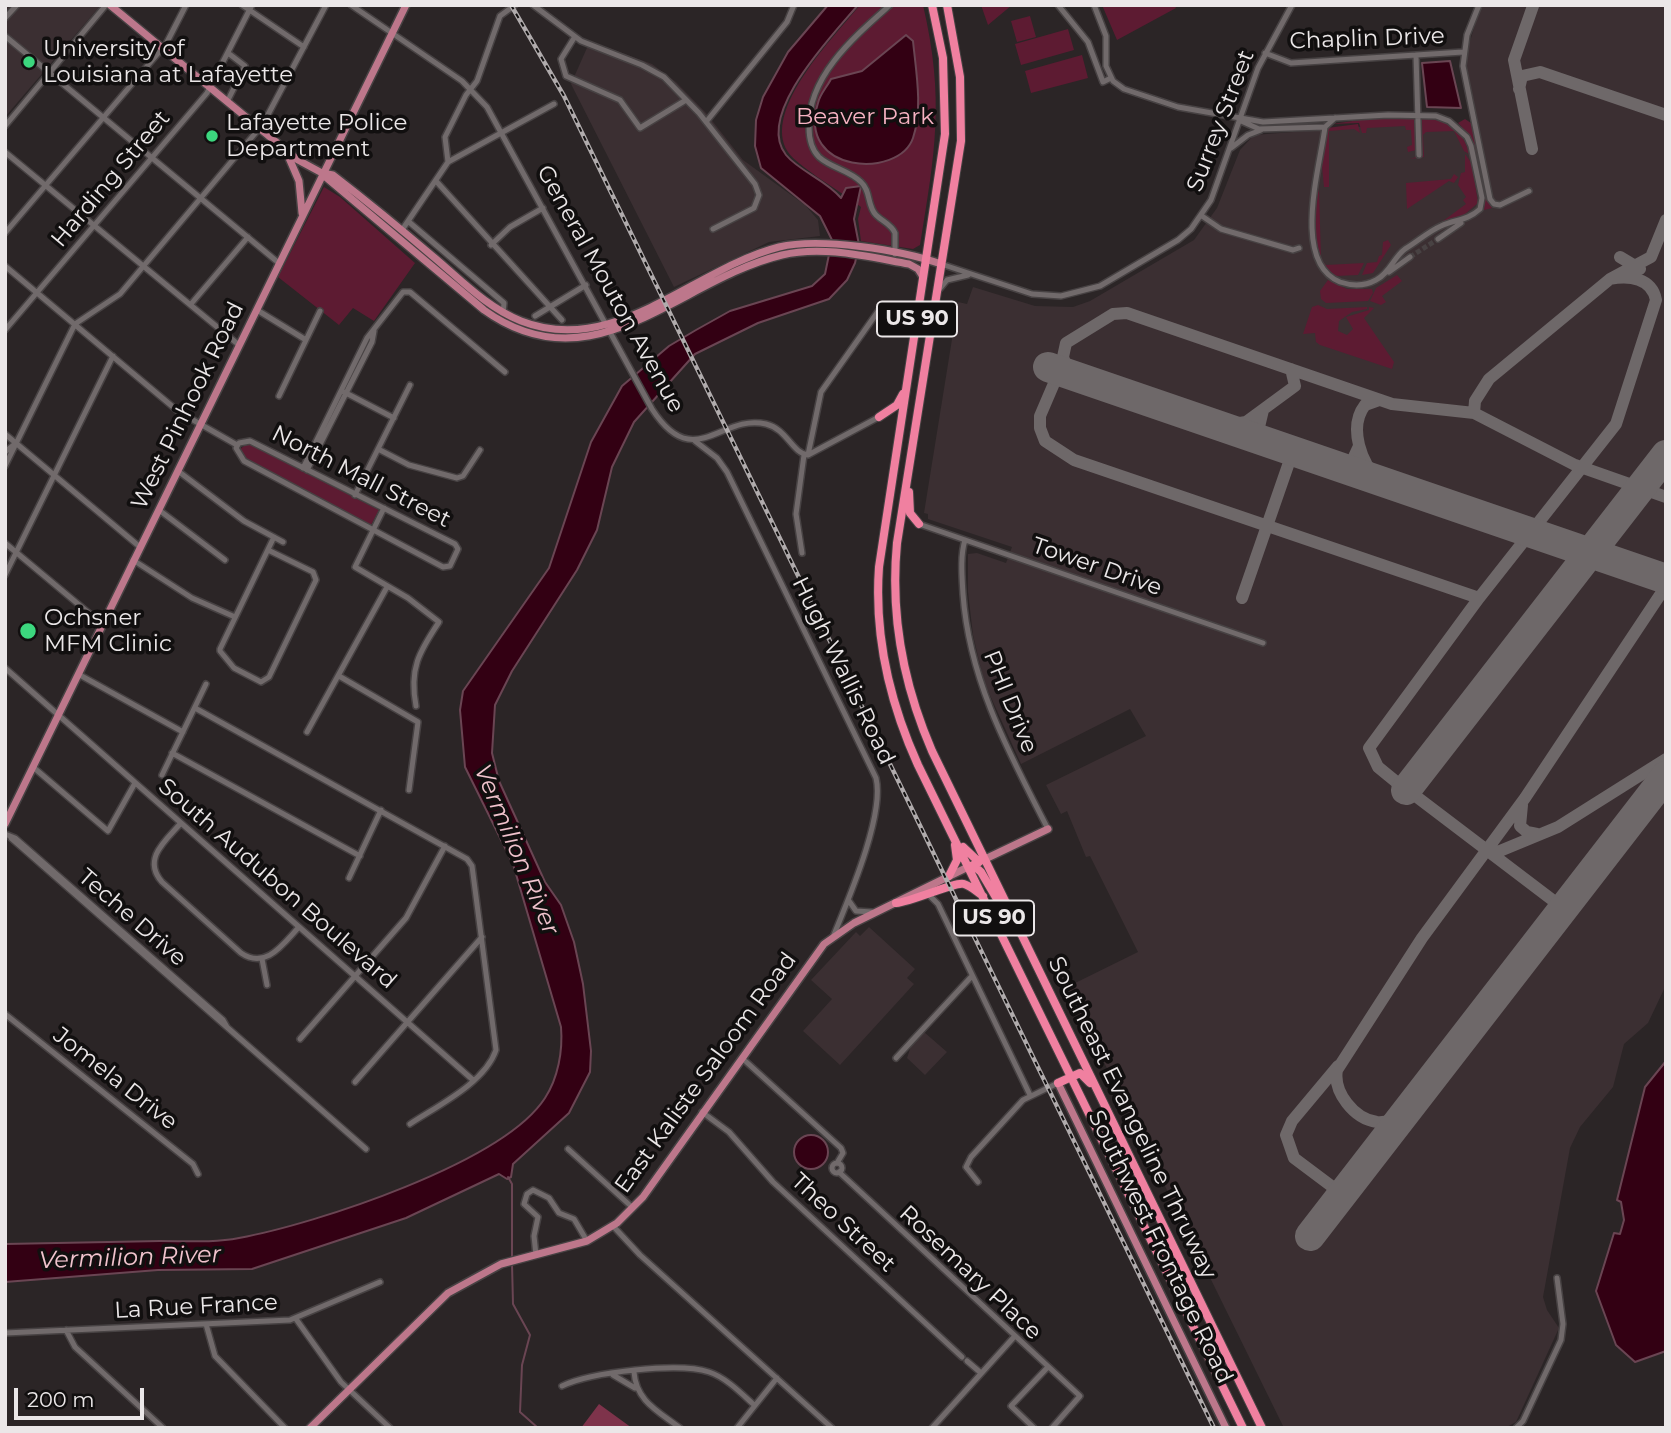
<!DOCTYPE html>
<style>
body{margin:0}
#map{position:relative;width:1671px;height:1433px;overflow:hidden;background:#2b2526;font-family:Montserrat,sans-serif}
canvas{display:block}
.frame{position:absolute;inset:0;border:7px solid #ebe7e8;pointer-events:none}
.scale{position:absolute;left:14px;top:1388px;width:130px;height:32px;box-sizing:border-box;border:4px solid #ebe7e8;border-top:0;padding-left:9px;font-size:21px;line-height:24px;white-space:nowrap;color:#ebe7e8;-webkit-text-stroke:5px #110f0f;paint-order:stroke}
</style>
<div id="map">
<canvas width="1671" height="1433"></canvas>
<div class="frame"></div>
<div class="scale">200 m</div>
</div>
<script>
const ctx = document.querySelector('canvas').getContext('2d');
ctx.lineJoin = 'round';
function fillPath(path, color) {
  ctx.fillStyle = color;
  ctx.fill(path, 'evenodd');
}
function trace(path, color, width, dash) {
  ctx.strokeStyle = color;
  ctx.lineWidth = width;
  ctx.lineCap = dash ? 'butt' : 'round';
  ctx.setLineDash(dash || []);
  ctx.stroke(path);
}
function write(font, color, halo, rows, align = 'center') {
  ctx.font = font + ' Montserrat,sans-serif';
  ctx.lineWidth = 7;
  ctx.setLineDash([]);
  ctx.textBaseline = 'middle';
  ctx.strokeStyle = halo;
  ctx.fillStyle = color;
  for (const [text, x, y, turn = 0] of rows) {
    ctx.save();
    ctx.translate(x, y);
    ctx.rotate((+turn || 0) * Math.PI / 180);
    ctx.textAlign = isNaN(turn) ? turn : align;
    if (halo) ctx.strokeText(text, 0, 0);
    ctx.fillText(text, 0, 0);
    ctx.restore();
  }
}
fillPath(new Path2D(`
 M5 5 100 6 5 117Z
 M1481 5H1666V985L1648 1023 1624 1044 1613 1087 1580 1127 1570 1148 1543 1297 1547 1310 1559 1328 1516 1422 1505 1428H1284L1067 987 1138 952 1090 856 1086 857 1067 811 1061 814 1046 785 1146 736 1130 709 1021 764 984 682 973 635 968 592V554L977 553 1006 563 1012 547 928 519V514L924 513 958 302 967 304 973 287 1035 306 1073 307 1090 301 1194 240 1217 208 1240 150 1254 135 1382 125 1477 129 1465 58Z
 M590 41 652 64 676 82 706 113 743 160 805 205 818 220 820 236 769 242 674 287 571 84Z
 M869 927 915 969 907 978 914 984 840 1065 803 1031 832 999 811 980 856 932 860 936Z
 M924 1032 947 1052 925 1075 907 1058 911 1046Z`), '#3b2f32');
fillPath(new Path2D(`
 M860 5H923C945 99 935 153 920 245L913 249 861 241 858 219 861 207C845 194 798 167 788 152 761 110 835 36 860 5Z
 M981 5H1012L988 25Z
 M1102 5H1174L1176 8 1117 40Z
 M1030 16 1036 37 1017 42 1011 21Z
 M1068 29 1074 50 1021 65 1015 44Z
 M1082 55 1088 78 1031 93 1025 71Z
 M1373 118 1415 119 1416 150 1408 152 1407 147 1412 145 1411 130H1406L1405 126 1367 128 1366 133H1362L1359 123 1332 124Z
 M1421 118C1446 119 1463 128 1469 154L1464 151 1454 131 1426 132 1423 135 1424 157 1410 159 1419 156Z
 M1465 119 1471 123 1487 200 1492 208 1484 210C1487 187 1475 138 1458 123Z
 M1358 124 1360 133 1354 129 1329 131V187H1324L1322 166 1327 128Z
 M1465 154 1472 164 1478 203 1459 219 1439 224 1466 204 1463 200 1466 197 1458 185 1461 173 1465 172Z
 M1454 174 1458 177 1454 183 1449 181 1407 209 1406 183 1451 179Z
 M324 187 340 197 415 263 374 321 353 308 339 325 278 277Z
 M1319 189 1321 259 1326 265 1364 263 1358 275 1336 276C1308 257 1312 218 1319 189Z
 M1388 240 1391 245 1373 273 1362 275 1367 263 1377 262 1379 256 1382 255 1383 242Z
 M1397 275 1402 281 1382 296 1386 302 1381 305 1370 301 1376 288Z
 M1328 280 1347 289H1372L1373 293 1368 301 1326 303 1321 299 1320 291Z
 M1318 305 1327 309 1367 307V309L1352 312 1339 321 1338 331 1347 335 1353 329 1346 317 1369 310V307L1374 308 1364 318 1394 362 1392 369 1320 345 1316 342 1315 333 1303 334 1312 307Z
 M248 443 379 510 371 525 245 459 240 449Z`), '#5d1b32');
fillPath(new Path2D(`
 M599 1404 632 1428H581Z`), '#7e334b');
const water = new Path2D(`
 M828 5H858C833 35 754 115 786 155 799 171 826 180 841 198L846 188 861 186 854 219 859 245 855 263 847 280 829 299 758 323 695 354 634 422 612 467 597 530 577 570 512 671 495 705 492 753 499 781 545 882 561 905 574 942 583 984 591 1051 590 1072 569 1113 513 1164 511 1177 507 1179 499 1174 406 1218 252 1269 158 1270 5 1282V1244C57 1243 108 1242 160 1241 186 1241 214 1243 239 1238 315 1224 503 1163 545 1098 558 1078 563 1051 561 1027L513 864 465 767 460 710 463 691 549 568 591 442 622 386 669 346 696 330 730 311 812 286 825 274 832 240 820 216 761 168 755 146 756 120 763 97 788 52Z
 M906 35 913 41C916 71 923 109 913 138 899 179 796 174 818 103 820 94 827 87 831 79L862 71Z
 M1450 61 1461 108 1427 107 1422 63Z
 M1666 1061V1351L1635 1362 1616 1345 1596 1291 1614 1233 1620 1234 1624 1220 1621 1202 1617 1200 1645 1087Z
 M794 1152a17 17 0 1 1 34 0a17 17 0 1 1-34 0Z`);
fillPath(water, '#330013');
trace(water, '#6a4553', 2);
trace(new Path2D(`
 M508 1177 512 1184V1258
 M512 1264 513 1304 530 1335 522 1365 520 1412 538 1428`), '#6a4553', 2);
trace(new Path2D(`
 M1519 89 1522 76 1540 72 1666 115
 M1532 149 1514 60 1533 6
 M1620 257 1640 269
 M1379 400 1365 405C1348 427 1361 464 1380 481
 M1263 410 1258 431 1269 443
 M1474 413 1475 401 1489 379 1610 279 1651 257 1666 220
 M1221 426 1246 422 1295 386 1291 369
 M1336 466 1352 461 1359 446
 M1242 598 1293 451
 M1479 598 1074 460 1045 441 1040 428V416L1055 381 1069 374 1063 357 1066 343 1113 314 1127 313 1392 404 1474 413 1575 465 1666 497
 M1409 791 1563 908
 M1413 795 1411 784 1400 785 1378 767 1369 748 1479 598 1616 424 1656 300C1652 278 1629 275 1610 279
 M1522 805 1520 826 1527 832 1537 834
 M1486 852 1495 853 1558 827 1666 759
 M1338 1066 1292 1121 1286 1135 1294 1158 1342 1194
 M1403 1114C1395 1119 1387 1123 1377 1122 1354 1119 1333 1092 1337 1070L1422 938 1525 798 1666 586`), '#6e6869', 12);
trace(new Path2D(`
 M1048 367 1666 579
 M1406 790 1666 455
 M1310 1236 1666 776`), '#6e6869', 30);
trace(new Path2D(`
 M1410 257 1438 239`), '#484243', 5, [5, 2.5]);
const minor = new Path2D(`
 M242 5 304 47
 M351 5 462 81 487 107 652 409C694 474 721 413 766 424 787 429 792 453 808 455L879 417
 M533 5 581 41 642 65 664 77 699 113 755 184 759 195 754 208 713 229
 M890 5C854 37 808 76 809 127 809 139 811 149 819 157 831 168 849 170 861 182 871 191 867 206 876 215 883 222 891 224 895 233V254
 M1058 5 1088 42 1103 82 1111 78
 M1094 5 1106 36V66L1113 81 1124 89 1178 107 1263 122 1388 115 1436 116 1449 121 1467 137 1471 146 1482 198 1480 209C1467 221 1456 219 1441 226 1429 231 1417 242 1405 249 1393 258 1390 273 1376 280 1365 286 1352 286 1340 282 1291 262 1320 167 1325 127L1335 118
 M1479 5 1467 35 1463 66 1490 199 1494 204 1500 205 1529 191
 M5 18 17 5
 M5 36 280 264
 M574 38 561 59 566 76 620 100 640 128 686 100
 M1265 53 1291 63 1463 52
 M1416 55 1419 155
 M227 102 245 66 228 53
 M1239 120 1259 129 1325 127
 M706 122 787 22 794 5
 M5 126 106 5
 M1231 148 1248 135 1261 130
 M5 152 239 345
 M448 162 554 104
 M436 181 562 320
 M1202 216 1221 229 1293 250 1299 248
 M409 222 504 303 503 313
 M402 230 448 162 445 137 466 95 477 81 500 16 515 5
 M5 233 166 44 186 5
 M1438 239 1461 223
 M491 245 510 227 543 208
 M941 264 1032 294 1061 296 1100 286 1178 240 1191 229 1211 200 1258 68 1292 5
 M5 266 179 412 237 445
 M1389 272 1410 257
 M938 291 947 280 968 275
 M191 304 248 237
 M257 310 306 340
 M535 316 586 285
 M5 330 207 93 252 5
 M344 392 394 418
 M279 396 320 311
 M5 434 140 547
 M250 441 455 544 458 549 450 566 443 567 244 461 236 448 239 443Z
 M695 441 717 458 727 472 876 778C885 815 848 900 833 937
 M378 449 409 465 457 478 463 476 480 450
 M5 452 16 443
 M808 455 821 392 879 310 890 307
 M5 466 75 324 120 294 263 124 326 5
 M303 468 367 338 403 292H410L505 372
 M307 470 372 342 374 331
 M178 471 244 521 283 542
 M355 495 410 385
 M384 508 355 567 408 598 439 622C419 652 409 669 416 706
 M159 510 225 560
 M919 524 1263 643
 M965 540C960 556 962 577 963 594 969 680 1009 753 1048 829
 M5 543 102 624
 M268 550 313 572 316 580 269 677 261 682 234 668 220 651V649C238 612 256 574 274 537
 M802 553 796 514 804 455
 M133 560 192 598 235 617
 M5 575 113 356
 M5 668 473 1080
 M78 674 183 732
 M339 676 418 722 409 790
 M195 708 467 859 472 866 496 1050C485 1083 437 1106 410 1124
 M307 732 387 587
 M172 753 360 856
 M33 767 108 831 135 783
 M162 775 206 684
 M181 823C165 841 142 859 162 882L241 953C266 970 283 944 299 927
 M5 834 15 838 223 1020 227 1027
 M11 838 366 1149
 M349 878 381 810
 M929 895 938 904 1030 1095
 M849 901 856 911 872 912
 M262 959 267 985
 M5 1014 193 1164 198 1174
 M300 1039 406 918 445 846
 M742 1058 841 1148 843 1153 837 1163
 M896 1058 972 976
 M355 1082 482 937
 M702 1112 729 1132 773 1182 962 1357
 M568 1149 633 1208
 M832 1168a5 5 0 1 1 10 0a5 5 0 1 1-10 0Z
 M839 1172 1080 1396 1052 1428
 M978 1182 966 1167 971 1157 1023 1100 1058 1083
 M613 1226 640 1255 832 1428
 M536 1255 534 1236 538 1217 524 1204 527 1194 533 1190 549 1198 559 1213 574 1219 587 1241
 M296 1319 341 1382 390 1428
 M206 1324 215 1356 285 1428
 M66 1330 75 1347 163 1428
 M5 1333 290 1320 380 1282
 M967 1361 981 1373
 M634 1372C636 1401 658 1411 680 1428
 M613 1375 635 1388
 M562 1386C591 1372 679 1362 709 1372 725 1377 741 1393 753 1404
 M737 1428 777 1378
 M932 1428 1014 1337
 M1034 1428 1011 1406 1047 1368
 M1516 1428 1523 1421 1561 1340 1563 1324 1557 1278`);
const major = new Path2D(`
 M110 5 298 160 322 173 333 175C368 202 402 230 436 259 463 282 488 308 521 321 615 358 693 269 779 247 820 237 901 250 941 264
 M286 151 299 181 302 213
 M322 174 484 310C594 389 680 279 782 255 823 245 869 257 909 264L918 269 923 277
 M5 824 406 5
 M981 861 1048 829
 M1058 1083 1226 1428
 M310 1428 448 1293 501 1264 587 1241 617 1223 643 1197 824 944 854 923 970 866`);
const highway = new Path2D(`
 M932 5 943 58 945 134 879 567C874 637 889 701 918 765L1243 1428
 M947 5 960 77 961 141 897 543C890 616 903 684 932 751L1262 1428
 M879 417 897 405 903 394
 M909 492 910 513 919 524
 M963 847 979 862
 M973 865 981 872 1011 923
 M949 876 957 860 955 845
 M896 903C914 901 956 881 964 884 971 886 977 892 983 896
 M1058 1083 1080 1073 1090 1083`);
trace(minor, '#474243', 8);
trace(major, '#474243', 10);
trace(highway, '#474243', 10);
trace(minor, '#716a6b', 5);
trace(major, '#bd778b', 7);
trace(highway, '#f080a0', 8);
const rail = new Path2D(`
 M511 5 564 96 1214 1428`);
trace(rail, '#b0abac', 4.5);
trace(rail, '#110f0f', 2, [5]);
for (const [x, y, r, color] of [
 [29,62,7,"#3cd77e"],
 [212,136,7,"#3cd77e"],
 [28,631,9,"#3cd77e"]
]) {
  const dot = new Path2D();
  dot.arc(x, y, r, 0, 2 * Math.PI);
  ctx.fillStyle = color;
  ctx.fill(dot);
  trace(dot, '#110f0f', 2.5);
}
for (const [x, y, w] of [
 [917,319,80],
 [994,918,80]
]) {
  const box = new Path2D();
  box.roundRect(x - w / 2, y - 17.5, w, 35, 5);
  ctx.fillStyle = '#110f0f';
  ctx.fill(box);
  trace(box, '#ebe7e8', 2);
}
write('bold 21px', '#ebe7e8', null, [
 ["US 90",917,319],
 ["US 90",994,918]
]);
write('23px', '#ebe7e8', '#110f0f', [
 ["Chaplin Drive",1367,39,-2],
 ["Surrey Street",1221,121,-69],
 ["Harding Street",111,179,-50],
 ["General Mouton Avenue",610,289,61],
 ["West Pinhook Road",188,406,-64],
 ["North Mall Street",361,477,27],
 ["Tower Drive",1097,567,19],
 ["Hugh Wallis Road",843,671,64],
 ["PHI Drive",1010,702,68],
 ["South Audubon Boulevard",277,884,41],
 ["Teche Drive",132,918,41],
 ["East Kaliste Saloom Road",706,1073,-54],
 ["Jomela Drive",115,1079,38],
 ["Southeast Evangeline Thruway",1132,1118,64],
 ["Theo Street",843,1223,43],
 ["Southwest Frontage Road",1160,1247,64],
 ["Rosemary Place",970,1273,43],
 ["La Rue France",196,1307,-3]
]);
write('23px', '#ebe7e8', '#110f0f', [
 ["University of",43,49],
 ["Louisiana at Lafayette",43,75],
 ["Lafayette Police",226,123],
 ["Department",226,149],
 ["Ochsner",44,618],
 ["MFM Clinic",44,644]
], 'left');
write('23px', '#f5b1c1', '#110f0f', [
 ["Beaver Park",865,117]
]);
write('italic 24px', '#f1c3cd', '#110f0f', [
 ["Vermilion River",516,850,67],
 ["Vermilion River",130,1258,-2]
]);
</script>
